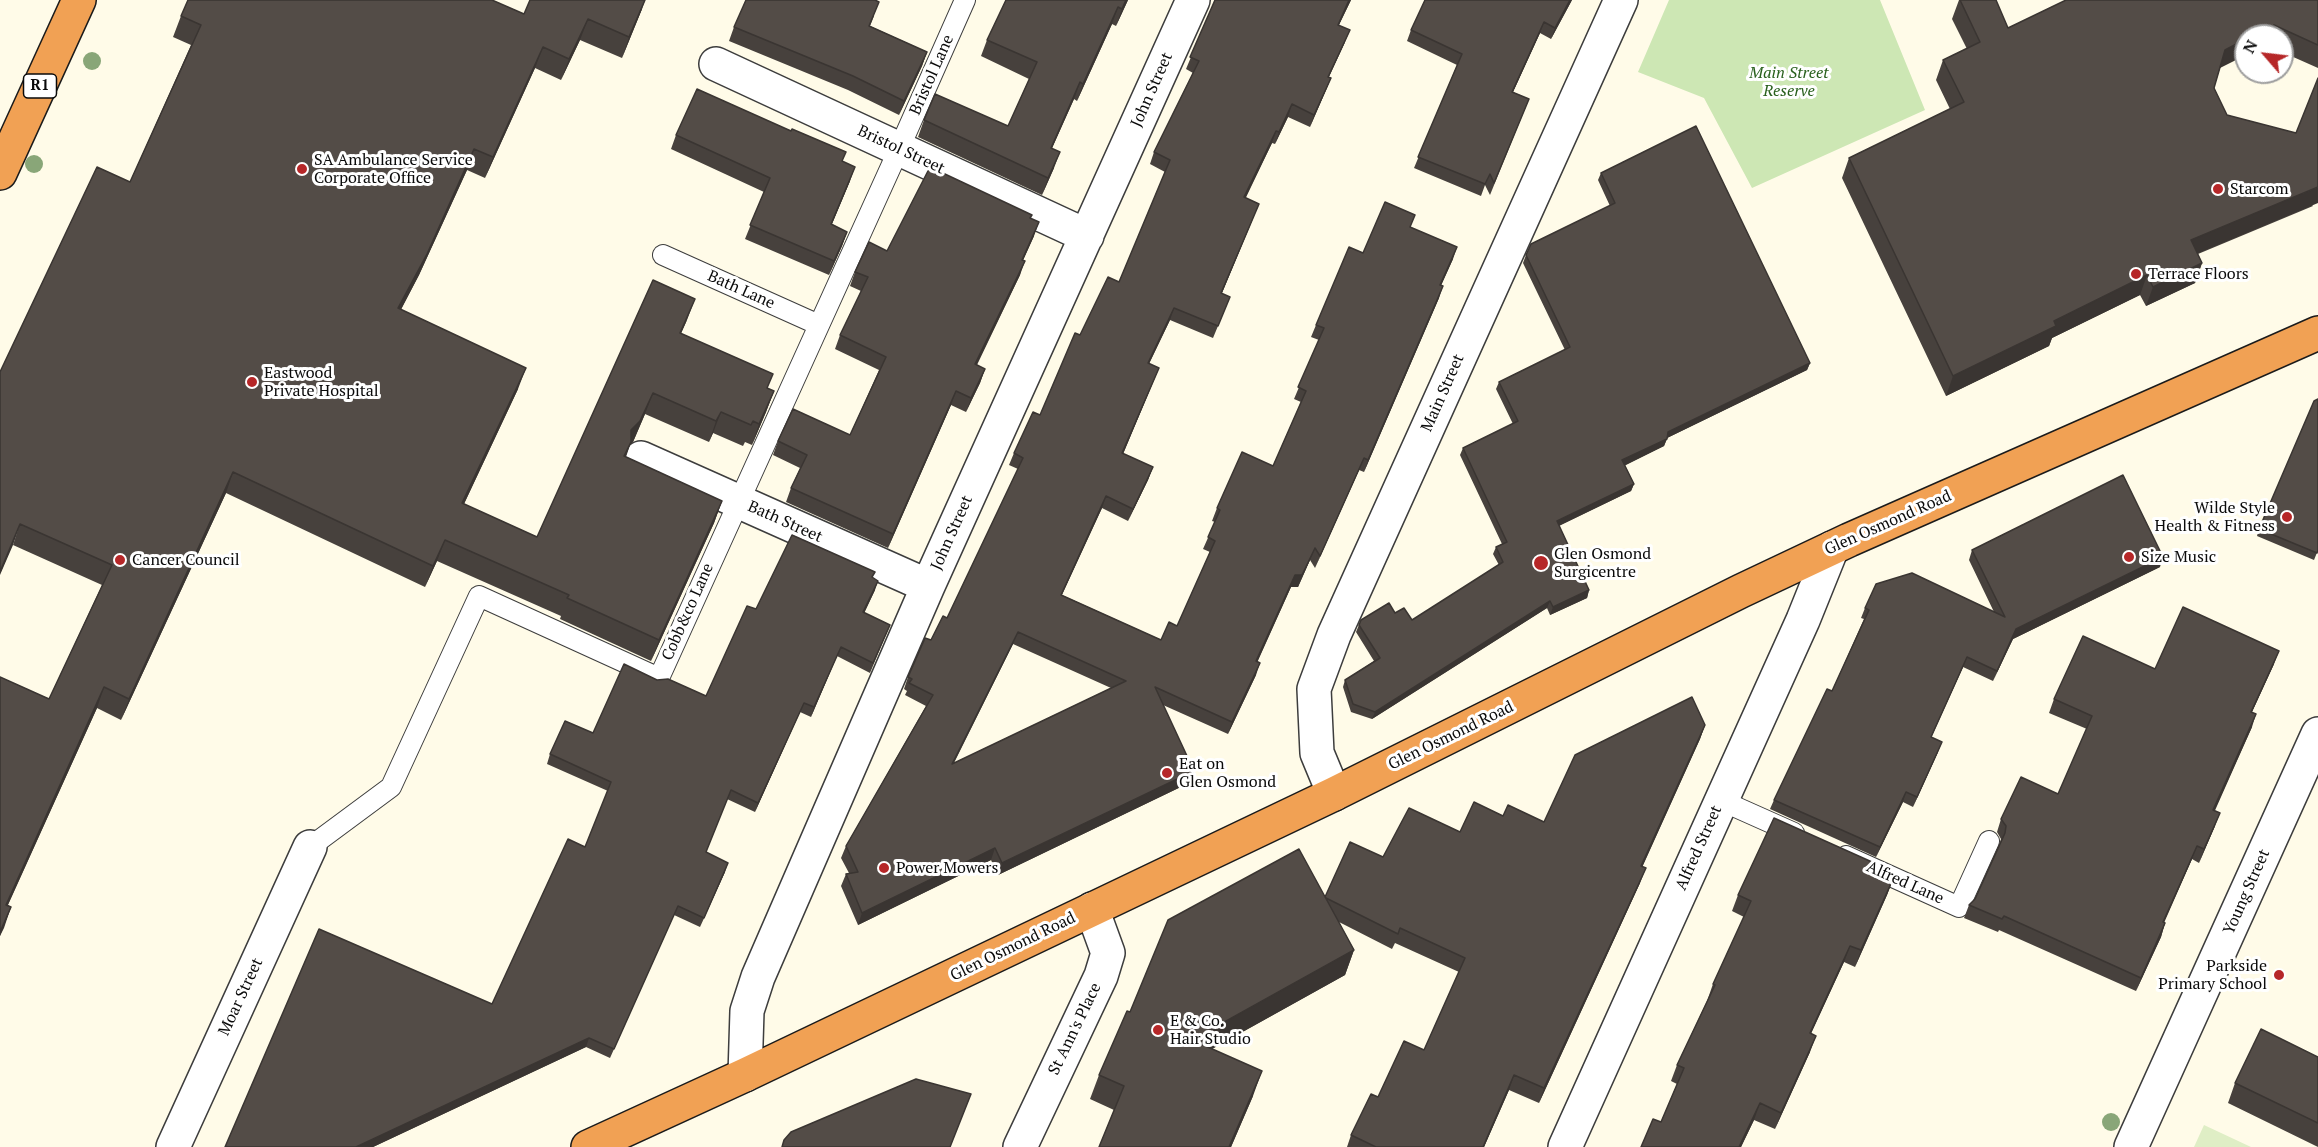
<!DOCTYPE html>
<style>
body{margin:0}
#map{position:relative;width:2318px;height:1147px;overflow:hidden;background:#fffbe8;font-family:"PT Serif",serif}
canvas{display:block}
.north{position:absolute;left:2234px;top:24px;width:60px;height:60px;box-sizing:border-box;background:#fff;border:2px solid #9d9d9d;border-radius:50%;rotate:298deg;font-size:16px;font-weight:700;line-height:24px;text-align:center;color:#0a0a0a}
.north::after{content:'';display:block;margin:auto;width:21px;height:27px;background:#b62728;clip-path:polygon(50% 0,100% 100%,50% 72%,0 100%)}
</style>
<div id="map">
<canvas width="2318" height="1147"></canvas>
<div class="north">N</div>
</div>
<script>
const ctx = document.querySelector('canvas').getContext('2d');
ctx.lineJoin = 'round';
function fillPath(path, color) {
  ctx.fillStyle = color;
  ctx.fill(path, 'evenodd');
}
function trace(path, color, width, dash) {
  ctx.strokeStyle = color;
  ctx.lineWidth = width;
  ctx.lineCap = dash ? 'butt' : 'round';
  ctx.setLineDash(dash || []);
  ctx.stroke(path);
}
function write(font, color, halo, rows, align = 'center') {
  ctx.font = font + ' "PT Serif",serif';
  ctx.lineWidth = 6;
  ctx.setLineDash([]);
  ctx.textBaseline = 'middle';
  ctx.strokeStyle = halo;
  ctx.fillStyle = color;
  for (const [text, x, y, turn = 0] of rows) {
    ctx.save();
    ctx.translate(x, y);
    ctx.rotate((+turn || 0) * Math.PI / 180);
    ctx.textAlign = isNaN(turn) ? turn : align;
    if (halo) ctx.strokeText(text, 0, 0);
    ctx.fillText(text, 0, 0);
    ctx.restore();
  }
}
fillPath(new Path2D(`
 M1669 0H1880L1925 110 1752 188 1704 98 1638 72Z`), '#cde7b4');
fillPath(new Path2D(`
 M2204 1125 2251 1147H2194Z`), '#dfeec5');
const lane = new Path2D(`
 M663 255 819 325
 M1720 800 1794 833
 M310 847 391 787 479 596 659 678 899 149 965 0
 M1846 856 1959 907 1989 841`);
const street = new Path2D(`
 M716 64 1087 236
 M641 458 928 586
 M1334 794 1317 753 1314 689 1334 635 1621 0
 M745 1075 747 1011 758 977 928 586 1193 0
 M173 1147 310 847
 M1020 1147 1101 976 1108 953 1092 909
 M1565 1147 1803 620 1832 548
 M2131 1147 2318 734`);
const highway = new Path2D(`
 M0 173 79 0
 M588 1147 745 1075 1334 794 1741 591 1849 540 2318 333`);
trace(lane, '#3d3d3d', 22);
trace(street, '#3d3d3d', 36);
trace(highway, '#1b1b1b', 36);
trace(lane, '#fff', 20);
trace(street, '#fff', 33);
trace(highway, '#f1a154', 33);
ctx.fillStyle = '#89a678';
for (const [x, y] of [
 [92,61],
 [34,164],
 [2111,1122]
]) {
  ctx.beginPath();
  ctx.arc(x, y, 9, 0, 2 * Math.PI);
  ctx.fill();
}
fillPath(new Path2D(`
 M1006 0H1128L1116 26 1112 24 1077 101 1074 99 1052 148 1054 168 1042 195 918 137 924 120 1008 126 1029 79 981 56 987 40Z
 M1215 0H1351L1339 25 1345 42 1329 77 1331 78 1326 90 1310 127 1288 117 1275 144 1272 143 1245 198 1254 216 1222 293 1225 309 1213 338 1170 320 1149 364 1159 368 1123 454 1153 467 1148 480 1128 521 1102 508 1062 595 1161 640 1177 626 1210 552 1203 549 1215 522 1212 521 1217 508 1273 466 1301 402 1294 399 1319 340 1311 337 1316 325 1363 253 1411 227 1453 259 1441 285 1439 298 1364 472 1359 470 1315 568 1310 560 1298 587H1291L1257 662 1256 675 1228 734 1163 705 1194 771 1189 783 998 875 991 860 858 925 841 886 846 874 849 873 841 858 846 846 926 706 905 695 907 691 904 689 908 677 931 640 947 618 1018 469 1009 465 1014 453 1040 415 1080 335 1119 282 1165 172 1150 164 1154 152 1193 73 1186 69ZM1013 644 1111 688 954 763Z
 M1572 0 1551 39 1540 33 1513 92 1529 99 1490 195 1485 185 1481 196 1414 168 1457 65 1407 41 1411 30Z
 M1959 0H1996L2008 28 2318 0V68L2282 52V36H2246L2220 68 2214 88 2227 115 2313 206 2198 254 2202 263 2195 283 2146 306 2140 295 2052 338 2049 346 1946 396 1842 178 1849 158 1950 109 1936 80 1943 60 1967 49 1952 19Z
 M642 9 622 58 580 40 561 80 535 68 485 178 467 170 419 275 401 309 518 389 464 504 537 537 687 320 681 333 768 389 774 391 766 412 752 445 745 442 743 446 713 433 709 442 645 414 633 442 630 445 626 457 722 501 714 523 651 661 560 619 561 616 437 561 425 587 226 493 121 720 97 708 8 905 11 907 0 936V677L49 699 102 585 13 545 130 182 191 45 173 37 181 16 524 14Z
 M874 16 870 26 927 52 922 66 899 115 848 90 729 41 734 27Z
 M676 135 842 161 850 181 832 224 847 232 842 246 829 275 745 239 764 192 671 149Z
 M1601 173 1810 363 1807 370 1667 438 1664 446 1625 465 1634 484 1631 491 1559 526 1589 590 1587 598 1550 615 1547 608 1372 719 1351 712 1343 687 1345 680 1374 661 1356 632 1361 620 1395 613 1412 620 1499 565 1493 554 1496 547 1502 544 1460 455 1463 448 1513 424 1496 389 1499 382 1565 350 1523 263 1526 255 1610 206 1598 180Z
 M1031 218 1034 236 1023 260 1020 275 977 365 985 369 980 383 966 412 951 405 888 548 786 502 791 488 800 468 773 455 778 441 850 435 879 370 835 349 840 335 861 291 850 286 855 272 887 251Z
 M2259 529 2318 550 2314 560 2257 536Z
 M1972 550 2160 567 2013 639 1993 681 1963 667 1931 737 1938 752 1913 807 1903 802 1876 857 1770 809 1774 800 1832 691 1864 619 1861 618 1865 608 1994 612 1969 560Z
 M873 578 875 590 864 613 890 625 870 673 837 656 811 717 800 712 755 812 727 799 706 852 725 872 700 927 674 915 610 1058 586 1047 373 1147H225L492 1004 585 847 608 791 547 764 550 754 593 733 657 680 706 696 756 609Z
 M2274 664 2252 712V727L2214 811 2215 826 2199 863 2192 859 2164 923H2165L2161 937 2136 991 1999 930 1998 932 1964 918 1969 905 1975 899 2000 842 2001 839 1997 832 2001 819 2058 794 2087 729 2049 713 2054 699 2155 669Z
 M1705 725 1700 739 1642 867 1640 883 1539 1103 1509 1090 1484 1147H1347L1351 1135 1378 1097 1424 1050 1459 972 1395 943 1392 949 1339 922 1354 950 1345 975 1212 1049 1253 1096 1231 1147H1099L1114 1110 1090 1099 1099 1075 1130 1012 1325 897 1383 857 1460 832 1503 816 1544 822Z
 M1870 868 1893 879 1887 895 1855 967 1844 962 1811 1033 1810 1052 1775 1129 1754 1120 1741 1147H1641L1661 1122 1677 1084 1671 1081 1677 1065 1707 1001 1713 984 1744 917 1732 911 1738 895Z
 M2318 1057V1147L2228 1103 2235 1083Z`), '#47413d');
fillPath(new Path2D(`
 M645 0 642 9 622 58 629 37Z
 M1126 0H1128L1116 26 1122 9Z
 M1349 0H1351L1333 37 1338 25Z
 M1570 0H1572L1551 39 1555 28Z
 M1118 7 1112 24 1077 101 1083 84Z
 M588 19 580 40 561 80 569 59Z
 M1544 22 1540 33 1508 103 1512 92Z
 M2274 25 2270 36H2252Z
 M1350 30 1345 42 1323 89 1328 77Z
 M2246 39V55L2218 69 2225 50Z
 M543 47 535 68 485 178 493 157Z
 M927 52 922 66 899 115 904 101Z
 M1331 78 1326 90 1310 127 1314 115Z
 M1080 82 1074 99 1045 164 1051 148Z
 M1292 104 1288 117 1275 144 1279 132Z
 M1276 131 1272 143 1240 210 1244 197Z
 M474 149 467 170 419 275 391 329 398 308Z
 M1060 152 1054 168 1042 195 1048 178Z
 M855 167 850 181 826 238 831 224Z
 M2318 187V203L2184 259 2191 240Z
 M1259 204 1254 216 1217 305 1221 293Z
 M1039 222 1034 236 1017 274 1022 260Z
 M847 232 842 246 829 275 834 261Z
 M1457 247 1453 259 1436 297 1440 285Z
 M1025 261 1020 275 970 378 975 364Z
 M2202 263 2195 283 2146 306 2153 287Z
 M2147 275 2140 295 2052 338 2049 346 1946 396 1953 376 2054 321Z
 M1443 286 1439 298 1364 472 1368 460Z
 M695 299 687 320 672 354 680 333Z
 M1174 308 1170 320 1143 376 1148 363Z
 M1810 363 1807 370 1665 439 1668 432Z
 M526 368 518 389 454 525 462 503Z
 M1159 368 1154 380 1118 466 1122 453Z
 M985 369 980 383 966 412 971 398Z
 M774 391 766 412 752 445 759 424Z
 M956 391 951 405 888 548 893 534Z
 M653 393 645 414 633 442 630 445 623 463 631 430Z
 M721 412 713 433 709 442 716 421Z
 M1667 439 1664 446 1620 468 1622 460Z
 M1364 458 1359 470 1315 568 1320 556Z
 M1153 467 1148 480 1128 521 1133 509Z
 M233 472 226 493 121 720 129 699Z
 M1634 484 1631 491 1554 528 1557 521Z
 M1106 496 1102 508 1056 607 1061 595Z
 M722 501 714 523 651 661 659 640Z
 M20 524 13 545 0 575V572Z
 M445 540 437 561 425 587 433 566Z
 M1315 548 1310 560 1298 587H1291L1252 674 1256 661 1295 575Z
 M2163 557 2160 567 2013 639 1993 681 2016 629Z
 M878 581 875 590 860 622 863 612Z
 M1589 590 1587 598 1550 615 1553 607Z
 M1550 601 1547 608 1372 719 1375 712Z
 M1018 632 1013 644 947 776 952 764Z
 M841 647 837 656 811 717 814 707Z
 M2279 651 2274 664 2246 725 2251 712Z
 M1967 657 1963 667 1927 747 1931 737Z
 M1260 663 1256 675 1228 734 1232 722Z
 M104 687 97 708 0 922 6 905Z
 M804 703 800 712 755 812 758 803Z
 M2256 714 2252 727 2209 824 2213 810Z
 M1705 725 1700 739 1636 881 1641 866Z
 M1942 742 1938 752 1913 807 1917 797Z
 M1194 771 1189 783 998 875 1002 863Z
 M1906 792 1903 802 1876 857 1880 847Z
 M2220 813 2215 826 2199 863 2204 849Z
 M2197 846 2192 859 2158 935 2163 922Z
 M995 848 991 860 858 925 862 913Z
 M728 863 725 872 700 927 704 918Z
 M1646 868 1640 883 1539 1103 1544 1088Z
 M1893 879 1887 895 1855 967 1861 950Z
 M11 907 4 928 0 936V932Z
 M2165 923 2161 937 2136 991 2141 978Z
 M1850 946 1844 962 1804 1049 1810 1033Z
 M1354 950 1345 975 1183 1065 1192 1040Z
 M1816 1036 1810 1052 1775 1129 1781 1113Z
 M589 1038 586 1047 373 1147H356Z
 M1262 1071 1253 1096 1231 1147H1229Z
 M1514 1075 1509 1090 1484 1147H1483Z
 M1760 1103 1754 1120 1741 1147H1739Z`), '#3a3532');
const building = new Path2D(`
 M188 0H492L524 14 530 0H645L629 37 588 19 569 59 543 47 493 157 474 149 427 254 398 308 526 368 462 503 537 537 653 280 695 299 680 333 773 374 767 388 774 391 759 424 753 421 751 425 721 412 716 421 653 393 640 421 631 430V442L624 456 722 501 659 640 567 598 569 595 445 540 433 566 233 472 129 699 104 687 6 905 11 907 0 932V677L49 699 112 565 20 524 0 572V372L97 167 130 182 201 25 181 16Z
 M746 0H875L879 2 869 26 927 52 904 101 853 76 734 27Z
 M1006 0H1126L1122 9 1118 7 1083 84 1080 82 1051 148 1060 152 1048 178 924 120 935 94 1008 126 1037 62 987 40Z
 M1215 0H1349L1338 25 1350 30 1328 77 1331 78 1314 115 1292 104 1279 132 1276 131 1244 197 1259 204 1221 293 1230 297 1218 326 1174 308 1148 363 1159 368 1122 453 1153 467 1133 509 1106 496 1061 595 1161 640 1169 622 1177 626 1215 541 1208 537 1220 510 1217 508 1242 452 1273 466 1306 391 1298 387 1324 328 1316 325 1349 247 1363 253 1385 202 1415 215 1410 227 1457 247 1440 285 1443 286 1368 460 1364 458 1320 556 1315 548 1302 575H1295L1256 661 1260 663 1232 722 1155 687 1194 771 1002 863 995 848 862 913 846 874 858 872 846 846 933 695 909 683 912 679 908 677 925 638 931 640 943 616 947 618 1023 458 1014 453 1033 412 1040 415 1075 333 1080 335 1108 277 1119 282 1170 160 1154 152 1199 61 1190 57ZM1018 632 1126 681 952 764Z
 M1425 0H1570L1555 28 1544 22 1512 92 1529 99 1494 183 1490 174 1485 184 1418 157 1462 54 1411 30Z
 M1960 0H1996L2008 28 2066 0H2318V45L2274 25 2252 36H2246V39L2225 50 2214 88 2227 115 2296 133 2318 78V187L2191 240 2202 263 2153 287 2147 275 2054 321 2056 326 1953 376 1849 158 1964 102 1943 60 1980 42Z
 M697 89 791 131 792 129 846 152 842 161 855 167 831 224 847 232 834 261 750 225 770 178 676 135Z
 M1696 126 1810 363 1668 432 1667 439 1622 460 1634 484 1557 521 1589 590 1553 607 1550 601 1375 712 1353 704 1345 680 1380 658 1359 625 1361 620 1389 603 1395 613 1404 608 1412 620 1503 562 1496 547 1507 542 1463 448 1518 421 1499 382 1570 347 1526 255 1531 244 1615 203 1601 173Z
 M930 167 1032 215 1030 218 1039 222 1022 260 1025 261 975 364 985 369 971 398 956 391 893 534 791 488 807 455 778 441 793 409 850 435 886 357 840 335 868 277 855 272 869 242 887 251Z
 M2318 399V550L2317 553 2259 529 2314 401Z
 M2123 475 2163 557 2016 629 1997 671 1967 657 1931 737 1942 742 1917 797 1906 792 1880 847 1774 800 1827 689 1832 691 1869 610 1865 608 1876 584 1912 573 2005 617 1972 550Z
 M792 535 875 572 872 577 878 581 863 612 890 625 873 663 841 647 814 707 804 703 758 803 731 790 706 852 728 863 704 918 678 906 614 1049 589 1038 356 1147H225L319 929 492 1004 568 839 585 847 611 782 550 754 565 721 593 733 624 664 657 680 668 679 706 696 747 606 756 609Z
 M2183 607 2279 651 2251 712 2256 714 2213 810 2220 813 2204 849 2197 846 2163 922 2165 923 2141 978 2004 916 2002 919 1969 905 1975 899 2005 833 2006 826 2001 819 2021 777 2058 794 2092 716 2054 699 2083 636 2155 669Z
 M1692 697 1705 725 1641 866 1646 868 1544 1088 1514 1075 1483 1147H1376L1351 1135 1371 1094 1378 1097 1404 1041 1424 1050 1465 958 1400 928 1398 934 1326 898 1325 897 1350 842 1383 857 1409 808 1460 832 1474 802 1503 816 1508 805 1544 822 1575 755Z
 M1774 818 1872 862 1869 868 1893 879 1861 950 1850 946 1810 1033 1816 1036 1781 1113 1760 1103 1739 1147H1641L1653 1119 1661 1122 1684 1068 1677 1065 1715 985 1713 984 1751 901 1738 895Z
 M1299 849 1354 950 1192 1040 1262 1071 1229 1147H1099L1124 1086 1099 1075 1127 1011 1130 1012 1168 920Z
 M2261 1029 2318 1057V1123L2235 1083Z
 M916 1079 971 1094 950 1147H782L784 1140 791 1132Z`);
fillPath(building, '#534c47');
trace(building, '#3a3532', 1.5);
for (const [x, y, r, color] of [
 [302,169,6,"#b62728"],
 [2218,189,6,"#b62728"],
 [2136,274,6,"#b62728"],
 [252,382,6,"#b62728"],
 [2287,517,6,"#b62728"],
 [2129,557,6,"#b62728"],
 [120,560,6,"#b62728"],
 [1541,563,8,"#b62728"],
 [1167,773,6,"#b62728"],
 [884,868,6,"#b62728"],
 [2279,975,6,"#b62728"],
 [1158,1030,6,"#b62728"]
]) {
  const dot = new Path2D();
  dot.arc(x, y, r, 0, 2 * Math.PI);
  ctx.fillStyle = color;
  ctx.fill(dot);
  trace(dot, '#fff', 2);
}
for (const [x, y, w] of [
 [40,86,33]
]) {
  const box = new Path2D();
  box.roundRect(x - w / 2, y - 12, w, 24, 4.5);
  ctx.fillStyle = '#fff';
  ctx.fill(box);
  trace(box, '#0a0a0a', 1.5);
}
write('bold 15px', '#0a0a0a', null, [
 ["R1",40,86]
]);
write('italic 16px', '#29601d', '#fff', [
 ["Main Street",1789,73],
 ["Reserve",1789,91]
]);
write('16px', '#0a0a0a', '#fff', [
 ["Bristol Lane",932,75,-66],
 ["John Street",1152,90,-66],
 ["Bristol Street",901,150,25],
 ["Bath Lane",741,290,24],
 ["Main Street",1443,393,-66],
 ["Bath Street",785,522,24],
 ["Glen Osmond Road",1888,523,-24],
 ["John Street",952,533,-66],
 ["Cobb&co Lane",688,612,-66],
 ["Glen Osmond Road",1451,736,-26],
 ["Alfred Street",1699,848,-66],
 ["Alfred Lane",1905,883,24],
 ["Young Street",2247,892,-66],
 ["Glen Osmond Road",1013,947,-26],
 ["Moar Street",241,997,-65],
 ["St Ann's Place",1075,1029,-64]
]);
write('16px', '#0a0a0a', '#fff', [
 ["SA Ambulance Service",314,160],
 ["Corporate Office",314,178],
 ["Starcom",2230,189],
 ["Terrace Floors",2148,274],
 ["Eastwood",264,373],
 ["Private Hospital",264,391],
 ["Wilde Style",2275,508,"right"],
 ["Health & Fitness",2275,526,"right"],
 ["Glen Osmond",1554,554],
 ["Surgicentre",1554,572],
 ["Size Music",2141,557],
 ["Cancer Council",132,560],
 ["Eat on",1179,764],
 ["Glen Osmond",1179,782],
 ["Power Mowers",896,868],
 ["Parkside",2267,966,"right"],
 ["Primary School",2267,984,"right"],
 ["E & Co.",1170,1021],
 ["Hair Studio",1170,1039]
], 'left');
</script>
